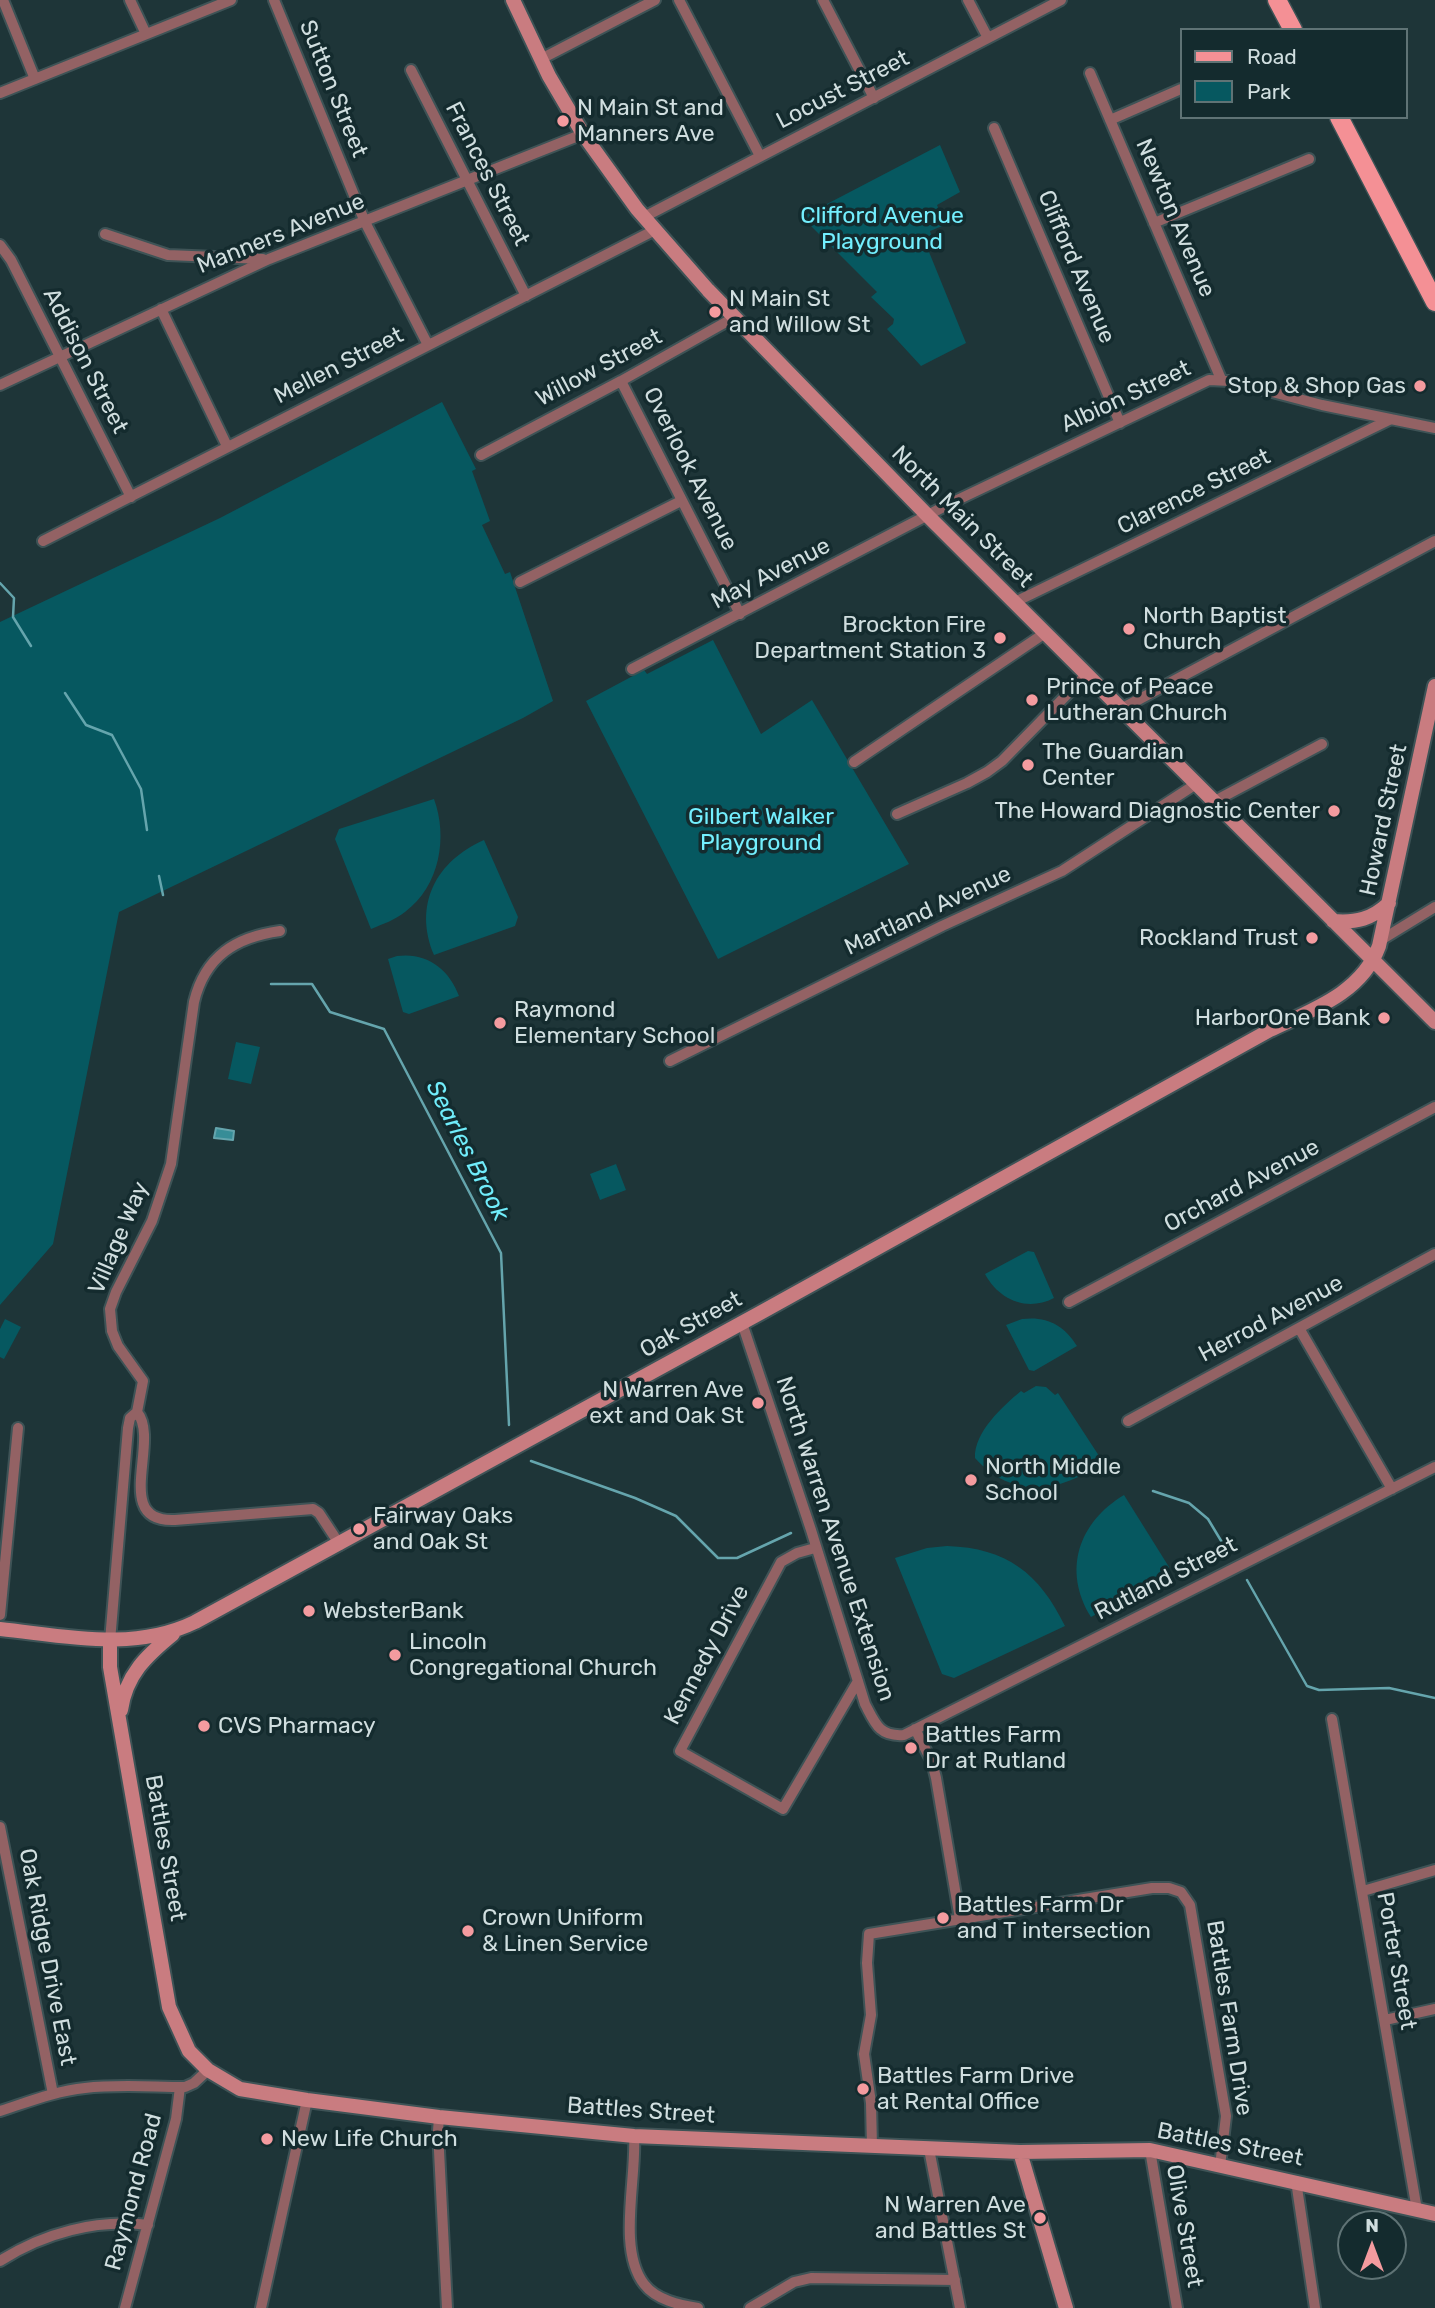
<!DOCTYPE html>
<style>
body{margin:0}
#map{position:relative;width:1435px;height:2308px;overflow:hidden;background:#1e3538;font-family:Rubik,sans-serif}
canvas{display:block}
.legend{position:absolute;left:1180px;top:28px;width:228px;height:91px;box-sizing:border-box;background:#142b2e;border:2px solid #5f7375;margin:0;padding:9px 12px;list-style:none;font-size:21px;color:#d0dedf}
.legend li{display:flex;align-items:center;gap:14px;height:35px}
.legend b{width:35px;border:2px solid #5f7375}
.north{position:absolute;left:1337px;top:2210px;width:70px;height:70px;box-sizing:border-box;background:#142b2e;border:2px solid #5f7375;border-radius:50%;rotate:0deg;font-size:19px;font-weight:700;line-height:28px;text-align:center;color:#d0dedf}
.north::after{content:'';display:block;margin:auto;width:24px;height:32px;background:#f49b9f;clip-path:polygon(50% 0,100% 100%,50% 72%,0 100%)}
</style>
<div id="map">
<canvas width="1435" height="2308"></canvas>
<ul class="legend">
<li><b style="height:9px;background:#f49095"></b>Road</li>
<li><b style="height:19px;background:#065860"></b>Park</li>
</ul>
<div class="north">N</div>
</div>
<script>
const ctx = document.querySelector('canvas').getContext('2d');
ctx.lineJoin = 'round';
function fillPath(path, color) {
  ctx.fillStyle = color;
  ctx.fill(path, 'evenodd');
}
function trace(path, color, width, dash) {
  ctx.strokeStyle = color;
  ctx.lineWidth = width;
  ctx.lineCap = dash ? 'butt' : 'round';
  ctx.setLineDash(dash || []);
  ctx.stroke(path);
}
function write(font, color, halo, rows, align = 'center') {
  ctx.font = font + ' Rubik,sans-serif';
  ctx.lineWidth = 7;
  ctx.setLineDash([]);
  ctx.textBaseline = 'middle';
  ctx.strokeStyle = halo;
  ctx.fillStyle = color;
  for (const [text, x, y, turn = 0] of rows) {
    ctx.save();
    ctx.translate(x, y);
    ctx.rotate((+turn || 0) * Math.PI / 180);
    ctx.textAlign = isNaN(turn) ? turn : align;
    if (halo) ctx.strokeText(text, 0, 0);
    ctx.fillText(text, 0, 0);
    ctx.restore();
  }
}
fillPath(new Path2D(`
 M940 145 960 192 937 205 945 225 930 231 932 238 927 247 966 343 921 366 887 329 893 324 894 319 871 297 877 292 802 217Z
 M442 402 476 469 472 471 490 521 482 525 505 574 510 572 553 701 523 718 119 912 53 1244 0 1305V622L220 518Z
 M713 640 761 734 812 700 909 864 718 959 586 701 644 670 647 674Z
 M434 799C448 837 440 886 405 912 395 920 383 924 371 929L335 839 339 829Z
 M484 840 518 917 515 926 434 955C413 905 436 861 484 840Z
 M397 956C427 952 449 969 459 996L409 1014 403 1012 388 959Z
 M236 1042 260 1047 251 1084 228 1079Z
 M616 1164 626 1190 600 1200 590 1174Z
 M1028 1251 1034 1252 1054 1298C1027 1312 999 1300 985 1274Z
 M5 1319 21 1327 4 1359 0 1357V1329Z
 M1022 1319C1047 1316 1064 1325 1077 1346L1034 1371 1029 1370 1006 1325Z
 M1036 1386 1046 1387 1055 1395 1058 1393 1103 1462C1061 1493 1013 1500 975 1458 974 1432 1003 1406 1021 1391L1024 1393Z
 M1124 1495 1169 1567 1167 1576 1091 1617C1062 1570 1079 1522 1124 1495Z
 M947 1546C1007 1548 1039 1573 1065 1626L954 1678 942 1674 895 1558 927 1548Z`), '#065860');
const water = new Path2D(`
 M216 1128 234 1131 233 1140 214 1138Z`);
fillPath(water, '#378d97');
trace(water, '#65a5ad', 2);
trace(new Path2D(`
 M0 583 14 598 13 617 31 646
 M65 693 86 725 112 735 141 789 147 830
 M159 876 163 895
 M271 984H312L330 1012 384 1029 501 1253 509 1425
 M531 1461 635 1498 676 1516 718 1558H737L791 1533
 M1153 1491 1189 1503 1208 1519 1229 1554
 M1247 1580 1307 1686 1319 1690 1389 1688 1435 1698`), '#65a5ad', 2.5);
const street = new Path2D(`
 M3 0 35 79
 M130 0 146 34
 M274 0 365 222 428 345
 M679 0 760 156
 M823 0 874 98
 M968 0 988 38
 M541 59 655 0
 M411 70 526 296
 M1090 73 1221 379
 M0 93 231 0
 M1110 120 1181 89
 M994 128 1120 423
 M644 217 1061 0
 M1154 223 1309 159
 M105 234 168 255 263 259
 M0 245 11 260 131 497
 M161 309 227 446
 M621 381 740 614
 M0 385 269 259 583 134
 M481 455 621 381 735 317
 M43 541 655 230
 M520 582 681 501
 M1015 602 1391 419
 M632 669 951 503 1209 380 1230 381 1322 405 1435 428
 M1121 709 1435 541
 M854 762 1045 633
 M1213 802 1322 744
 M897 814 967 783 987 772 1002 761 1087 674
 M280 931C236 937 205 956 194 1002L171 1164 152 1221 116 1292 110 1309 112 1331 118 1346 143 1381 137 1412C161 1441 111 1523 175 1520L313 1509 319 1513 340 1545
 M1381 940 1435 907
 M670 1061 942 926 1062 871 1196 784
 M1069 1302 1435 1107
 M742 1323 811 1530 865 1704C875 1723 879 1737 904 1735L1435 1467
 M1299 1328 1392 1489
 M1128 1421 1435 1254
 M815 1548 797 1553 781 1562 680 1751 783 1809 858 1681
 M0 1615 18 1428
 M110 1641 128 1428 130 1418 137 1412
 M1332 1719 1417 2210
 M915 1729 932 1762 936 1778 960 1919
 M0 1827 53 2094
 M1363 1891 1435 1870
 M1385 2020 1435 2009
 M0 2111C28 2102 56 2091 85 2088 118 2084 152 2087 185 2087L194 2083 208 2070
 M439 2117 438 2131 447 2308
 M634 2136C637 2178 617 2249 644 2284 656 2300 680 2305 698 2308
 M872 2147 871 2103 864 2054 871 2015 867 1963 869 1934 1152 1888H1169L1181 1892 1190 1905 1226 2116 1220 2166
 M929 2149 960 2308
 M1150 2150 1177 2308
 M1296 2181 1315 2308
 M0 2261C44 2233 96 2219 148 2225
 M125 2308 176 2119 180 2087
 M261 2308 307 2100
 M750 2308 794 2282 811 2278 955 2280`);
const secondary = new Path2D(`
 M513 0 549 76 583 134 637 209 708 290 928 516 1435 1022
 M1333 921C1356 923 1372 919 1389 903
 M0 1629C66 1636 133 1652 195 1622L760 1313 1270 1030C1312 1010 1362 993 1379 946L1435 686
 M110 1641V1667L169 2007 189 2051 208 2070 240 2089 307 2100 439 2117 634 2136 1020 2152 1150 2150 1435 2214
 M121 1710C126 1675 146 1656 173 1634
 M1020 2152 1066 2308`);
const primary = new Path2D(`
 M1277 0 1293 30
 M1339 117 1435 302`);
trace(street, '#3e5356', 14);
trace(secondary, '#3e5356', 18);
trace(primary, '#3e5356', 21);
trace(street, '#936264', 10);
trace(secondary, '#c97c80', 14);
trace(primary, '#f49095', 18);
for (const [x, y, r, color] of [
 [563,121,7,"#f49b9f"],
 [715,312,7,"#f49b9f"],
 [1420,386,7,"#f49b9f"],
 [1129,629,7,"#f49b9f"],
 [1000,638,7,"#f49b9f"],
 [1032,700,7,"#f49b9f"],
 [1028,765,7,"#f49b9f"],
 [1334,811,7,"#f49b9f"],
 [1312,938,7,"#f49b9f"],
 [1384,1018,7,"#f49b9f"],
 [500,1023,7,"#f49b9f"],
 [758,1403,7,"#f49b9f"],
 [971,1480,7,"#f49b9f"],
 [359,1529,7,"#f49b9f"],
 [309,1611,7,"#f49b9f"],
 [395,1655,7,"#f49b9f"],
 [204,1726,7,"#f49b9f"],
 [911,1748,7,"#f49b9f"],
 [943,1918,7,"#f49b9f"],
 [468,1931,7,"#f49b9f"],
 [863,2089,7,"#f49b9f"],
 [267,2139,7,"#f49b9f"],
 [1040,2218,7,"#f49b9f"]
]) {
  const dot = new Path2D();
  dot.arc(x, y, r, 0, 2 * Math.PI);
  ctx.fillStyle = color;
  ctx.fill(dot);
  trace(dot, '#142b2e', 2.5);
}
write('23px', '#d0dedf', '#142b2e', [
 ["Sutton Street",333,89,68],
 ["Locust Street",843,90,-27],
 ["Frances Street",487,174,63],
 ["Newton Avenue",1175,218,67],
 ["Manners Avenue",281,234,-22],
 ["Clifford Avenue",1076,267,67],
 ["Addison Street",85,361,63],
 ["Mellen Street",339,366,-27],
 ["Willow Street",599,368,-28],
 ["Albion Street",1126,397,-25],
 ["Overlook Avenue",690,469,63],
 ["Clarence Street",1194,492,-26],
 ["North Main Street",962,517,45],
 ["May Avenue",771,574,-27],
 ["Howard Street",1384,820,-78],
 ["Martland Avenue",928,911,-25],
 ["Orchard Avenue",1242,1186,-28],
 ["Village Way",119,1238,-67],
 ["Herrod Avenue",1271,1319,-28],
 ["Oak Street",691,1325,-29],
 ["North Warren Avenue Extension",835,1539,72],
 ["Rutland Street",1166,1579,-27],
 ["Kennedy Drive",707,1655,-62],
 ["Battles Street",165,1848,80],
 ["Oak Ridge Drive East",47,1957,79],
 ["Porter Street",1396,1961,80],
 ["Battles Farm Drive",1229,2018,81],
 ["Battles Street",641,2111,4],
 ["Battles Street",1230,2145,11],
 ["Raymond Road",134,2192,-75],
 ["Olive Street",1184,2226,80]
]);
write('23px', '#d0dedf', '#142b2e', [
 ["N Main St and",577,108],
 ["Manners Ave",577,134],
 ["N Main St",729,299],
 ["and Willow St",729,325],
 ["Stop & Shop Gas",1406,386,"right"],
 ["North Baptist",1143,616],
 ["Church",1143,642],
 ["Brockton Fire",986,625,"right"],
 ["Department Station 3",986,651,"right"],
 ["Prince of Peace",1046,687],
 ["Lutheran Church",1046,713],
 ["The Guardian",1042,752],
 ["Center",1042,778],
 ["The Howard Diagnostic Center",1320,811,"right"],
 ["Rockland Trust",1298,938,"right"],
 ["Raymond",514,1010],
 ["Elementary School",514,1036],
 ["HarborOne Bank",1370,1018,"right"],
 ["N Warren Ave",744,1390,"right"],
 ["ext and Oak St",744,1416,"right"],
 ["North Middle",985,1467],
 ["School",985,1493],
 ["Fairway Oaks",373,1516],
 ["and Oak St",373,1542],
 ["WebsterBank",323,1611],
 ["Lincoln",409,1642],
 ["Congregational Church",409,1668],
 ["CVS Pharmacy",218,1726],
 ["Battles Farm",925,1735],
 ["Dr at Rutland",925,1761],
 ["Battles Farm Dr",957,1905],
 ["and T intersection",957,1931],
 ["Crown Uniform",482,1918],
 ["& Linen Service",482,1944],
 ["Battles Farm Drive",877,2076],
 ["at Rental Office",877,2102],
 ["New Life Church",281,2139],
 ["N Warren Ave",1026,2205,"right"],
 ["and Battles St",1026,2231,"right"]
], 'left');
write('23px', '#73effe', '#142b2e', [
 ["Clifford Avenue",882,216],
 ["Playground",882,242],
 ["Gilbert Walker",761,817],
 ["Playground",761,843]
]);
write('italic 24px', '#70edfb', '#142b2e', [
 ["Searles Brook",467,1151,63]
]);
</script>
